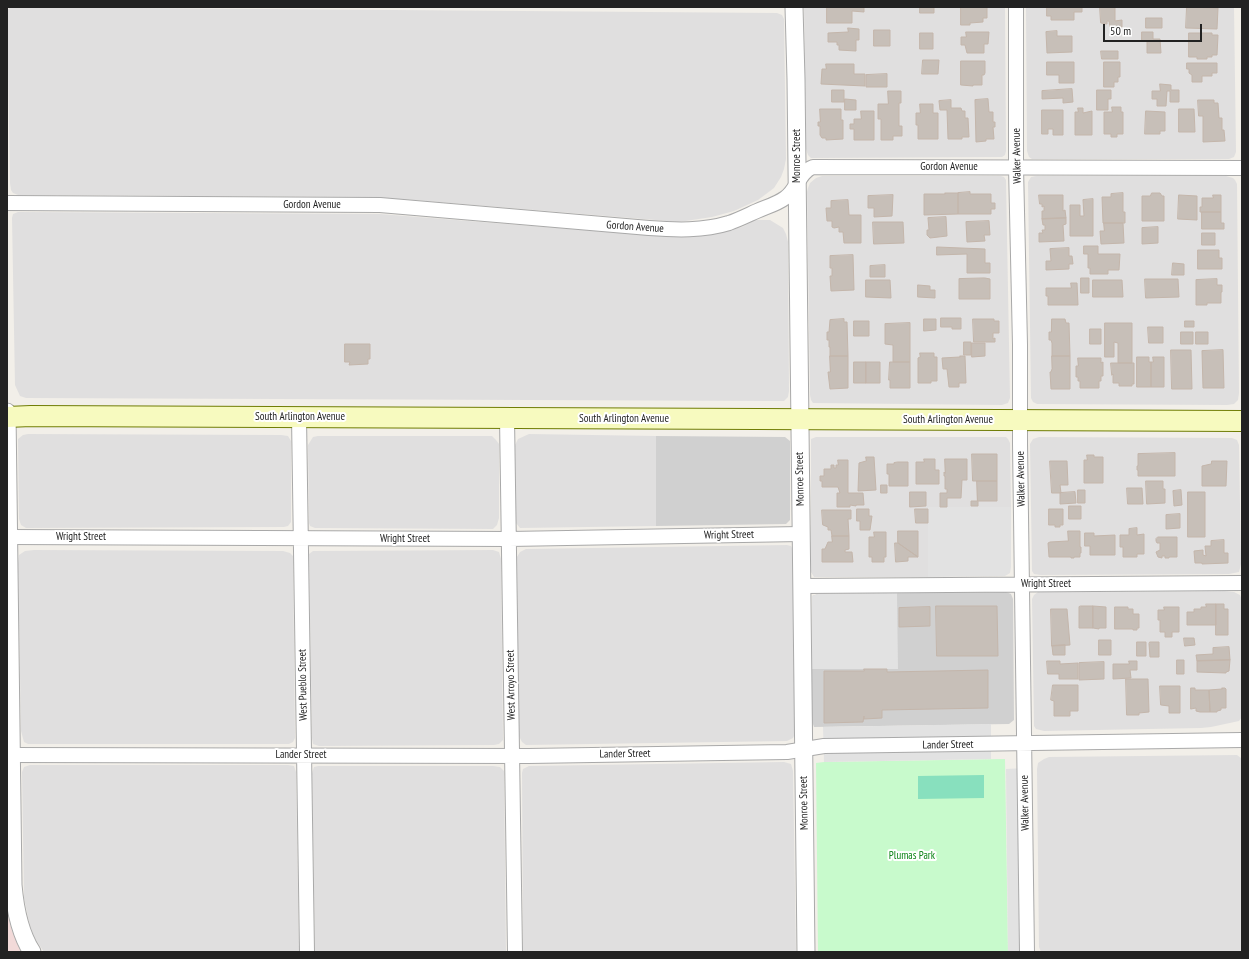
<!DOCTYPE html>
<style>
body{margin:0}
#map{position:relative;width:1249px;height:959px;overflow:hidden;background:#f2efe9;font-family:"PT Sans Narrow",sans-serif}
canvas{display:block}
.frame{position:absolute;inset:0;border:8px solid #222;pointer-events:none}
.scale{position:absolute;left:1103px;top:24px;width:99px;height:18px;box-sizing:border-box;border:2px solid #222;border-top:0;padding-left:5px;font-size:12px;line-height:14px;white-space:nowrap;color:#222;-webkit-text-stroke:3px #fff;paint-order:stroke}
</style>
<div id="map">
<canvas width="1249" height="959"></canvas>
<div class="frame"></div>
<div class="scale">50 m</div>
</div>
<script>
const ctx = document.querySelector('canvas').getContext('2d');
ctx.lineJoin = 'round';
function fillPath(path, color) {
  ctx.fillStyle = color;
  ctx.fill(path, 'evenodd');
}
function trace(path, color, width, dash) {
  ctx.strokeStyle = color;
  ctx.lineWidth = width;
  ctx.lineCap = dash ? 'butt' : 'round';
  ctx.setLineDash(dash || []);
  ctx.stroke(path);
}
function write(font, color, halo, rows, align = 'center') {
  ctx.font = font + ' "PT Sans Narrow",sans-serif';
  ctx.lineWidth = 4;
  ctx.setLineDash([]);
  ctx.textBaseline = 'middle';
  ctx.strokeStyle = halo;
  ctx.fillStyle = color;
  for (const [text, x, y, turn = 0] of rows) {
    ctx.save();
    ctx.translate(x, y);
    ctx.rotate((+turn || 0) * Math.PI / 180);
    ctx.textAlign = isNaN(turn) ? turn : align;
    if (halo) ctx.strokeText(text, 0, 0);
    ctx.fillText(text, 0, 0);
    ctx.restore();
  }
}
fillPath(new Path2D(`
 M11 7 777 13 782 15 784 19 786 159 784 169 781 177 774 188 758 200 734 211 712 217 679 222 414 200 360 197 18 195 13 193 11 190 10 183 7 10Z
 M804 7H1005L1006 151 1005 155 1002 157 811 158 808 155 806 149Z
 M1026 7H1234L1236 152 1234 157 1229 159H1032L1029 157 1027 151Z
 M822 176H1001L1004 177 1006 180 1010 398 1008 403 1002 405 813 403 811 400 810 395 807 192 808 188 810 183 816 178Z
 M1036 176H1226L1233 178 1235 180 1237 184 1239 393 1238 400 1234 404 1227 405 1037 404 1033 402 1031 398 1028 182 1031 177Z
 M18 212 380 214 672 237 708 235 742 227 755 220H770L783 228 786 234 788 242 789 391 788 397 784 401H779L26 398 20 396 15 385 12 218 13 214Z
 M28 434 281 435 288 436 291 441V522L288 526 284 527 26 528 21 525 19 519 18 439 23 435Z
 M529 434 656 436V526L520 528 516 523 515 445 518 439Z
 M318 436H492L496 440 499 444V518L497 525 493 529 315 528 310 526 309 523 308 445 313 437Z
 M816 437H1006L1008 439 1010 443 1011 507H928V577H814L811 572V439Z
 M1039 437 1232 438 1237 440 1239 445 1241 564 1239 572 1229 574 1041 575 1034 574 1032 571 1030 444 1033 439Z
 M787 545 791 546 793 550 795 734 793 738 787 741 526 745 522 742 519 736 517 557 520 552 526 549Z
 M34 550 283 551 290 553 293 556 295 738 293 742 289 744H28L24 742 21 731 18 563 19 555 25 551Z
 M493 550 499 552 501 559 503 740 499 744 494 745 319 746 313 744 312 738 309 554 313 551Z
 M1225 591 1234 592 1240 595 1242 600V717L1239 721 1211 727 1201 728 1044 731 1036 729 1034 726 1032 599 1034 595 1038 592Z
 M1237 755 1241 758 1242 763V949L1239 952H1041L1039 947 1037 769 1038 763 1044 759 1049 757Z
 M784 762 791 764 793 771 796 952H523L522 773 523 769 529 766Z
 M30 765H288L294 766 296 772 299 952H44L34 937 29 922 24 898 22 772 24 767Z
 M318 766H493L500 767 504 771 506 952H315L312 773 314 767Z`), '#e0dfdf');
fillPath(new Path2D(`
 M7 913 12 931 21 952H7Z`), '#f2dad9');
fillPath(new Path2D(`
 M656 436 785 437 790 441V520L786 524 656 526Z
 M1006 592 1011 594 1013 599 1014 720 1009 724 814 727 812 721V596L818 594Z`), '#d0d0d0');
fillPath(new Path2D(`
 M1005 759 1008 952H818L816 763 824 762Z`), '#c8facc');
fillPath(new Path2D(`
 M984 775V798L918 799V776Z`), '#88e0be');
fillPath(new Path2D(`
 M928 507H1011V567L1010 573 1005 576 928 577Z
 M897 593 898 669H812V596L818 594Z
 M991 724V759L824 762 823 727Z
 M1025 768 1027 952H1008L1006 769Z`), '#e2e2e2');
const building = new Path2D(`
 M827 7H864V12L852 11V23H827Z
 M920 7H934V13H920Z
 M961 7H987V18H983V22L970 23V25H961Z
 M1047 7H1082V12H1074V20H1051V16H1047Z
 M1100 7H1115V21L1122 20V27H1110L1109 21H1107V24L1101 23Z
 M1187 7 1218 8 1217 29 1186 28Z
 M1146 18H1162V28H1146Z
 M848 28 859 29V40H856V51L839 50V45H837V42H828V33L848 32Z
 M874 30H890V46H874Z
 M1057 31V36H1072V52L1047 53 1046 32Z
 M966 32H989L988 44H984V53H967L965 45H961V37H966Z
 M1142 32H1153V39H1160L1161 53H1147V41H1142Z
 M920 33H933V49H920Z
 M1189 33H1212V35H1218L1217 55H1212V57H1207V59H1197V57H1189Z
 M1101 51H1118V59H1102Z
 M923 60H939L938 74H922Z
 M961 61H985V73L984 75H982V85H973V86L961 85Z
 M1047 62H1074V83H1059V75H1047Z
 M1104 62H1120V77H1118V82H1114V87H1104Z
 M1187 63H1217V73H1212V76H1202V82H1192V75L1189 73V69H1187Z
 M826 64H854V74H865V86L821 84 822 69H826Z
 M887 74V87H866V75Z
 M1160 84 1171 85V90H1179V102H1170V91H1167L1166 106H1157V99H1152V91H1160Z
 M1072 89 1073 102 1063 103V98L1042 99V91Z
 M832 90H844V102H832Z
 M1097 90H1111V99H1108V110H1097Z
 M888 91H901V103H899V126H902V136H893V140H881V119H878V104H888Z
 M845 99 856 100V110H845Z
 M988 99 989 112H993V122H995V127H993L994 139H986V141L976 142 975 100Z
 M951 100V108H961L962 111H965V118H968L969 137H962V139H948L947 110H940L939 101Z
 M1198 100H1214V103H1218L1219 118H1222V130H1224L1225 141 1203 142V116H1199Z
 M920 104H933V113H938V139H918V125H916V113H920Z
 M1112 107H1121V112H1123V134H1117V137H1111V134H1104V112H1112Z
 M1078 108H1083V113L1092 111V135H1075V112H1078Z
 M820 109H841V120H843V139L826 140V138H822L820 135V126H818V122H820Z
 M1179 109H1194L1195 132H1179Z
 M1042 110H1063V135H1053V129H1048V134H1042Z
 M861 111H874V140H854V129H850V124H854V119H861Z
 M1146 111 1165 112V131H1160V134H1145Z
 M970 192V194H991V203H995V209H991V214H958V193Z
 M945 193H958V214L924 215V194H945Z
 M1123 193V212H1125V223H1103L1102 197H1111V194Z
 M1152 193H1160L1162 196H1164V221H1142V196H1150Z
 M893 195 892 216 874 217V208H868V196Z
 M1039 195H1063V211L1065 210 1066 218 1042 219V211H1044V206L1042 207V204H1040Z
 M1179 195 1197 196V220L1178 219Z
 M1213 195H1221V212H1200V207H1202V198H1213Z
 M1093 199V236H1070V205H1080V216H1084L1083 200Z
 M848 200 849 215H861V243H844L843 232H839V227L834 228 832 227V221H827L826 208H831V201Z
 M1202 212H1221V223H1224V229H1202Z
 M946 217 947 236 930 238 927 235V230H929L928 218Z
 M1066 218V224L1063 225 1064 241 1039 242V233H1043L1042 230H1045V225H1043L1042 219Z
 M989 221 990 235H984L985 241 967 242 966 222Z
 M873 222H903L904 243 874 244Z
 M1104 223H1123L1124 243 1101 244 1100 231H1104Z
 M1158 227V243L1142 244V228Z
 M1202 233H1215V245H1202Z
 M1084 246H1098V254H1120L1119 270H1108V274H1090V268H1088V254H1084Z
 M937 247 985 249V263H990V273H967V254L937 255Z
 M1069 248V256H1072L1073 264H1069V269L1046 270V261H1051L1050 249Z
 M1198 250H1219V258H1222V269H1198Z
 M853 255 854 290 831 291 830 276H832V268H830V256Z
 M1173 263 1184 264V275H1172Z
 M885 265V277H870V266Z
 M985 278 990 279V299H959V279Z
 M1081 278H1089V293H1081Z
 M1145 279H1178L1179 297 1146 298Z
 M1217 279V285H1222V292H1221V303H1207V305H1196V280Z
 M866 280H890L891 298 866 297Z
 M1093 280H1122L1123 297H1093Z
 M1071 283H1077L1078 305H1048V296H1046V288H1071Z
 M918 285 930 286V290H935V298L918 297Z
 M941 318H961V329H952V327H941Z
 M844 319V322H847L848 356H830V347H829V340H827V332H829L830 320Z
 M924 319H936V330L924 331Z
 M973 319H994V321H999V333H993V339L995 338V342H974Z
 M1052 319H1065L1066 323H1069L1070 356H1052V343L1051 340H1049V332H1051Z
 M854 321H869V336H854Z
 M1185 321H1194V327H1185Z
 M910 323V362H893V345L885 344V324Z
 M1105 323H1132V363H1118V343L1114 342V357H1105Z
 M1148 327H1163V343H1149Z
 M1090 329H1101V344H1090Z
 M1181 332H1193V344H1181Z
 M1196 332H1208V344H1196Z
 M964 342H971V355H964Z
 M972 343H985V356L972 357Z
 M345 344H370V359H368V364L349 365 350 362H345Z
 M1171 350H1191L1192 389H1172Z
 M1223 350 1224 388H1203L1202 351Z
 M920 353H934V357H937V381H931V383H918V358L920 357Z
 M830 356H848V388L830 389 828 372H830Z
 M960 356H965L966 383H959V387H949L947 369H943L942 358 960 357Z
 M1052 356H1070V389H1051L1050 372H1051L1052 369Z
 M1137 357H1149V362H1151V387H1137Z
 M1153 357H1164V387H1151V362H1153Z
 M1078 358H1101V363L1103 362V376H1101V381H1099V388H1080V381H1078V377H1076V366H1078Z
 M854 362H866V383H854Z
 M866 362H880V383H866Z
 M890 362H910V388H890V380H889Z
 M1111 363H1134V384H1132V386H1119V383H1113V374L1112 375Z
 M1175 453V476H1138V470H1137V466H1138V454Z
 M972 454H997V481H973Z
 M1087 455H1094V457H1103V483H1084V460H1087Z
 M866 457H874L876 490 858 491 859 463 866 461Z
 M924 459H935V470H939V484H916V462H924Z
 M945 459H967V480H962L961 498H947V507H940V493H947V489H945V476H944V472L945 473Z
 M838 460H848V493H863L864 505H856V506L850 505V507H837V493H840L838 487H822V481H820V476H824V469H831V465H834V468H836V465H838Z
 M1050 461H1067L1068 485H1060L1061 493H1052Z
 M1212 461H1227L1226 486H1202V466L1211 464Z
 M898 462H908V486H889V474H887V464H894V463Z
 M977 481H997V501H978V506H971V501H977Z
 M1146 481H1163V489H1165V503L1147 504Z
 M881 485H887V493H881Z
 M1127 488H1142L1143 504H1128Z
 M1078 490H1085V503H1078Z
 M1181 490 1182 505 1174 506 1173 491Z
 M910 492H926V506L910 507Z
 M1075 492 1076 503 1060 504V493Z
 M1188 492H1205V537H1188Z
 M1069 506H1081V519H1069Z
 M857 509H869V516H872L870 530H860V521H857Z
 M915 509H928V523H916Z
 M1049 509H1063V525H1060V527H1055V525H1049Z
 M822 510H851V519H848L849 536H832L831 530H828V527L823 525Z
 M1180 514V528L1166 529V515Z
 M1137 528V535L1144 534V554H1137V557H1123V547H1120V535H1129V529Z
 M898 531H918V557L898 543Z
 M1068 531H1080V547H1081V553H1080V557H1074V558H1071V557H1049L1048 543 1050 542 1068 541Z
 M874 532H886V557H884V562H872V557H869V537H874Z
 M1085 533H1094V536L1115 535V555H1090V546H1085Z
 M832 536H849V549L845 550V552H852L853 562H822V549H825L828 542H832Z
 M1158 537H1177V557H1169V558H1165V556H1162V558L1158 557 1156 552 1160 550V543H1157L1156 541V539Z
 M1224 540V553H1228V563L1202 564V563H1195L1194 551 1203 550V555L1206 556 1205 546H1211V541Z
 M895 543H898L918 557H908V561L896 562Z
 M1206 604H1216V625H1187V612H1194V609H1201V607H1206Z
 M1216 604H1224V609H1228V635H1216Z
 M936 606H997L998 656H937Z
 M1081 606H1093V628H1079V607Z
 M1093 606 1106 607V628H1099V629L1093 628Z
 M930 607V626L899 627V608Z
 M1115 607H1128V609H1133V614H1139V628H1137V630H1133V629H1115Z
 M1164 607H1179V632H1172V637H1165V632H1160V620H1158V610H1164Z
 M1051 609H1067L1070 645 1052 646Z
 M1184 638H1194L1195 645 1185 646Z
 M1099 640H1111V655H1099Z
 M1137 642H1146V656H1137Z
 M1150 642H1159V657H1150L1149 644Z
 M1065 645V655H1053L1052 646Z
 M1229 647 1230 660 1197 661 1196 655 1213 654V648Z
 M1177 660H1184V674H1177Z
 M1230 660 1229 671 1226 672V673L1197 672V661Z
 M1047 661H1060V664L1078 663V679H1059V674H1048Z
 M1129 661H1137V670H1130L1131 678 1113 679V664H1129Z
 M1104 662V679L1079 680V663Z
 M864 669H887V672L988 670V708L882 710V718L864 719V716L863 722 824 723V671H864Z
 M1126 679H1148L1149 712 1139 713V715H1127Z
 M1053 685H1078V711H1070V716H1054V701L1051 700Z
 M1160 686H1180V713H1169V706L1161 705Z
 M1191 688H1195V690H1209L1210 712H1200L1196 711V708L1191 709Z
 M1222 688H1225L1226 689V708H1221V710L1217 711V712H1210L1209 690 1222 689Z`);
fillPath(building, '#c7bfb8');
trace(building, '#c4b6ab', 1);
const minor = new Path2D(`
 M1016 7V167L1020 345V444L1027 952
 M7 203 380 205 649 228C676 230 703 231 729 223 738 220 748 215 757 211 766 207 777 204 785 198 797 190 799 172 813 167L1242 168
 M299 417 307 952
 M507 418 515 952
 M9 537 509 539 801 534
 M802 586 1242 583
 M7 755 528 756 787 752 824 746 1242 740`);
const tertiary = new Path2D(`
 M794 7 796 79 806 952
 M7 412 13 885C15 908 19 932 32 952`);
const secondary = new Path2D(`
 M7 417 31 416 1242 421`);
trace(minor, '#a9a9a9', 16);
trace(tertiary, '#a9a9a9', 19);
trace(secondary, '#707d05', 22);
trace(minor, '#fff', 14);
trace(tertiary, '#fff', 17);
trace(secondary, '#f7fabf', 20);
write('11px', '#222', '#fff', [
 ["Monroe Street",797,156,-90],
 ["Walker Avenue",1017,156,-91],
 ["Gordon Avenue",949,167],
 ["Gordon Avenue",312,205],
 ["Gordon Avenue",635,227,4],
 ["South Arlington Avenue",300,417],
 ["South Arlington Avenue",624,419],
 ["South Arlington Avenue",948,420],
 ["Monroe Street",800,479,-91],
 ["Walker Avenue",1021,479,-91],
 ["Wright Street",729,535,-1],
 ["Wright Street",81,537],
 ["Wright Street",405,539],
 ["Wright Street",1046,584],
 ["West Pueblo Street",303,685,-91],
 ["West Arroyo Street",511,685,-91],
 ["Lander Street",948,745,-1],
 ["Lander Street",625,754,-1],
 ["Lander Street",301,755],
 ["Monroe Street",804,803,-91],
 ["Walker Avenue",1025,803,-91]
]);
write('11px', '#0c8416', '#fff', [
 ["Plumas Park",912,856]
]);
</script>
